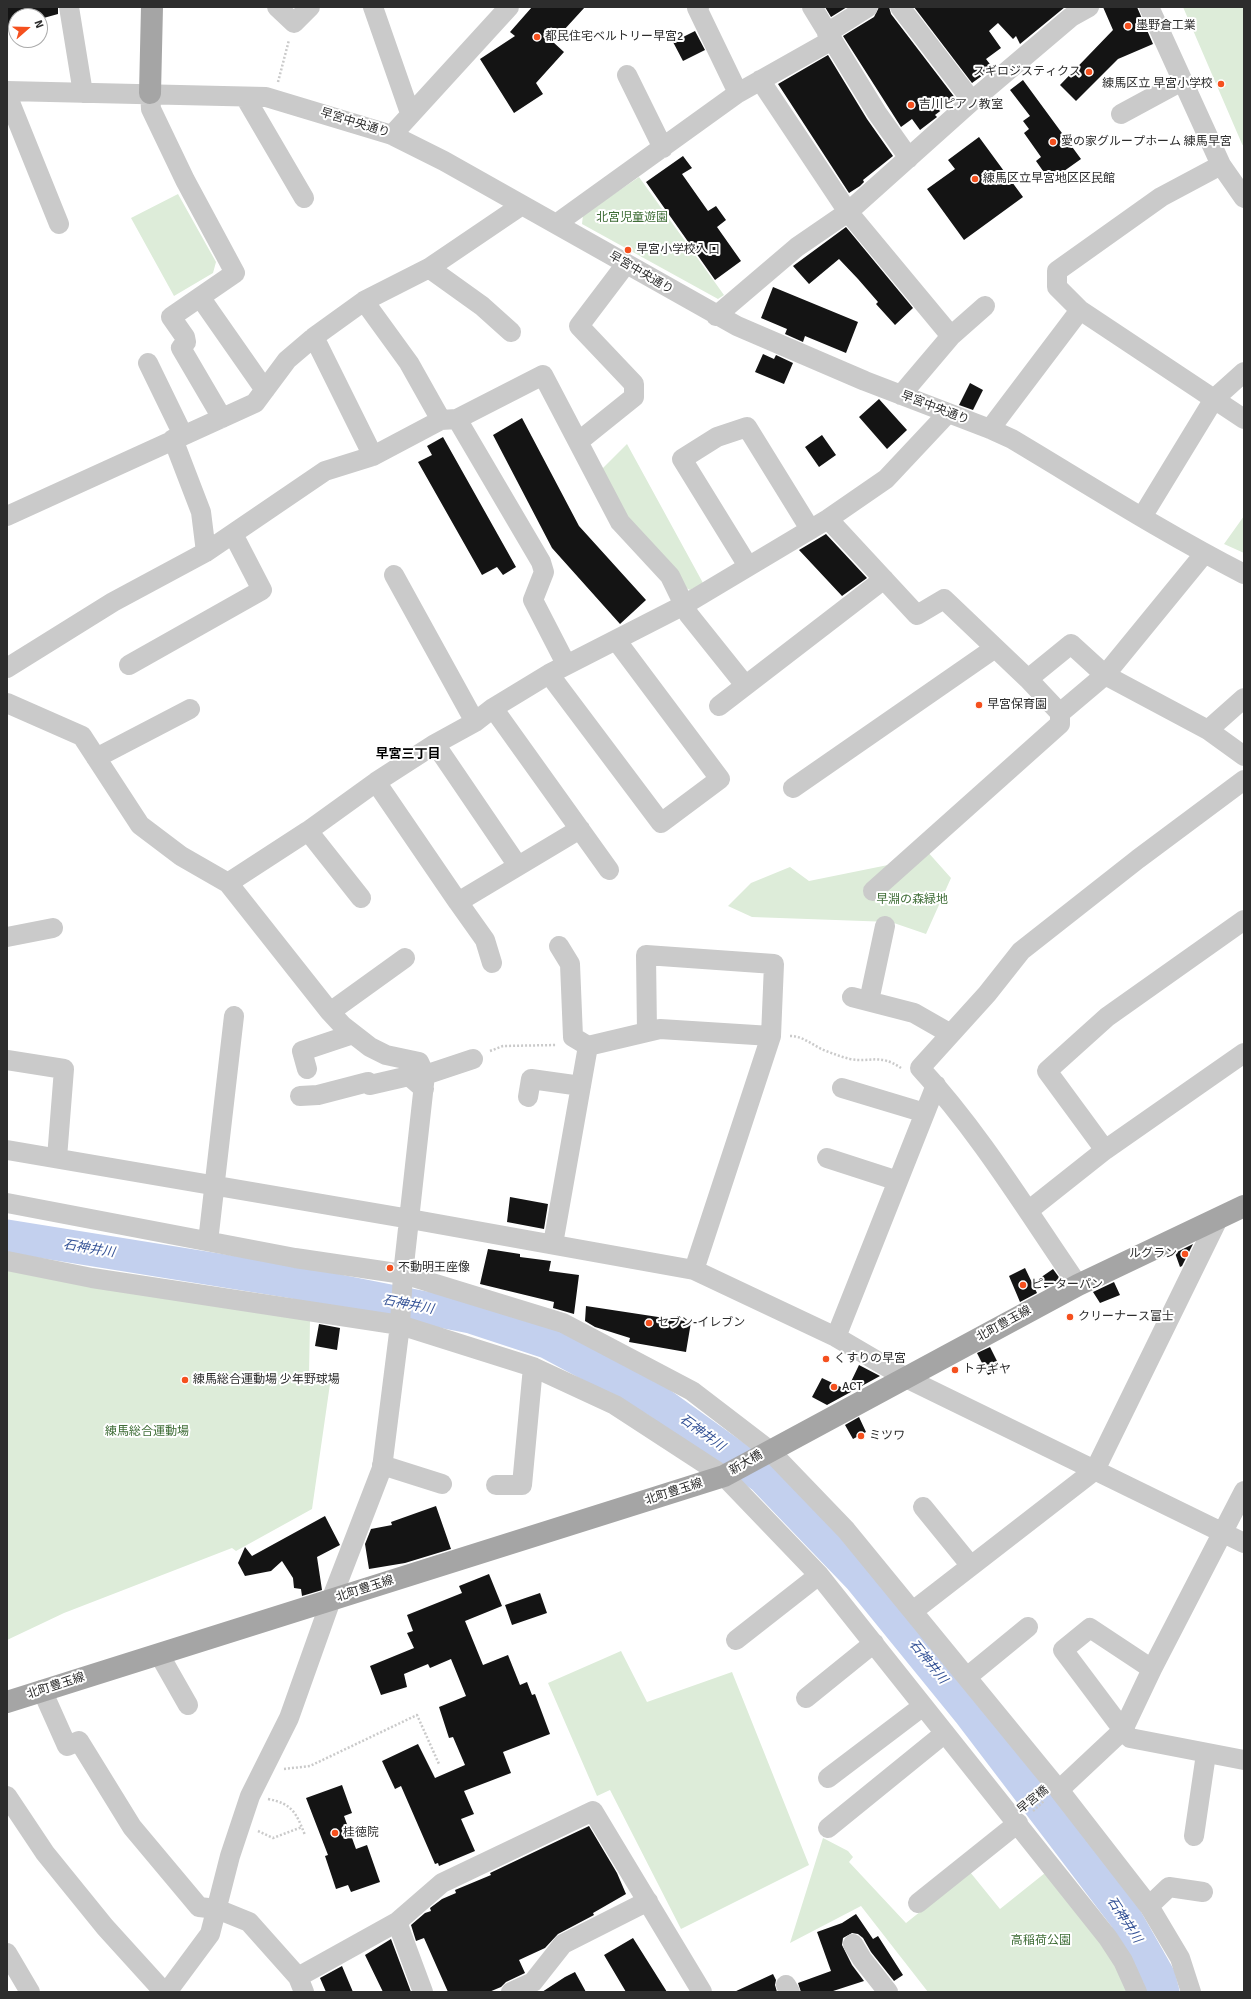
<!DOCTYPE html>
<meta charset="utf-8">
<style>
body{margin:0}
#map{position:relative;width:1251px;height:1999px;overflow:hidden;background:#fff;font-family:Signika,sans-serif}
canvas{display:block}
.frame{position:absolute;inset:0;border:8px solid #2d2d2d;pointer-events:none}
.north{position:absolute;left:8px;top:8px;width:40px;height:40px;box-sizing:border-box;background:#fff;border:1px solid #ababab;border-radius:50%;rotate:70deg;font-size:11px;font-weight:700;line-height:16px;text-align:center;color:#2d2d2d}
.north::after{content:'';display:block;margin:auto;width:14px;height:18px;background:#f5501e;clip-path:polygon(50% 0,100% 100%,50% 72%,0 100%)}
</style>
<div id="map">
<canvas width="1251" height="1999"></canvas>
<div class="frame"></div>
<div class="north">N</div>
</div>
<script>
const ctx = document.querySelector('canvas').getContext('2d');
ctx.lineJoin = 'round';
function fillPath(path, color) {
  ctx.fillStyle = color;
  ctx.fill(path, 'evenodd');
}
function trace(path, color, width, dash) {
  ctx.strokeStyle = color;
  ctx.lineWidth = width;
  ctx.lineCap = dash ? 'butt' : 'round';
  ctx.setLineDash(dash || []);
  ctx.stroke(path);
}
function write(font, color, halo, rows, align = 'center') {
  ctx.font = font + ' Signika,"Noto Sans JP",sans-serif';
  ctx.lineWidth = 4;
  ctx.setLineDash([]);
  ctx.textBaseline = 'middle';
  ctx.strokeStyle = halo;
  ctx.fillStyle = color;
  for (const [text, x, y, turn = 0] of rows) {
    ctx.save();
    ctx.translate(x, y);
    ctx.rotate((+turn || 0) * Math.PI / 180);
    ctx.textAlign = isNaN(turn) ? turn : align;
    if (halo) ctx.strokeText(text, 0, 0);
    ctx.fillText(text, 0, 0);
    ctx.restore();
  }
}
fillPath(new Path2D(`
 M1183 7H1244V147L1242 144Z
 M639 177 724 295 718 299 582 224 583 215Z
 M178 194 216 262 213 273 174 296 131 218Z
 M627 444 703 583 690 590 680 585 623 517 600 471Z
 M1244 516V553L1224 544Z
 M926 850 951 878 926 934 891 922 752 917 728 906 751 883 790 867 809 881 888 865Z
 M7 1265 310 1320 309 1374 331 1377 312 1509 236 1551 232 1548 64 1613 7 1640Z
 M621 1651 647 1702 732 1672 809 1865 681 1929 610 1790 597 1796 548 1683Z
 M823 1838 848 1851 853 1857 849 1862 906 1923 970 1872 1000 1909 1050 1869 1133 1992H928L861 1906 790 1943Z`), '#ddecd9');
trace(new Path2D(`
 M7 1236 293 1282 471 1317 547 1342 657 1401 763 1477 860 1578 969 1712 1125 1917 1159 1977 1163 1992`), '#c3d0ee', 33);
fillPath(new Path2D(`
 M7 7H58V14L40 19V16H16V26L7 29Z
 M532 7H585L553 42 564 52 536 83 543 94 514 113 480 59 515 36 510 32Z
 M825 7H847L831 17Z
 M879 7H889L891 14 956 99 935 115 937 117 920 130 912 119 901 127 843 36 874 17Z
 M914 7H1065L1020 44 1016 36 1013 39 998 23 989 31 1001 48 986 59 993 68 972 83Z
 M1103 7H1137L1153 44 1118 59 1076 101 1060 85 1113 30Z
 M695 31 705 50 683 61 673 42Z
 M828 55 867 119 893 156 863 180 864 182 860 186 849 193 778 84Z
 M1023 80 1081 159 1050 181 1036 161 1041 157 1024 133 1029 129 1023 121 1030 116 1010 90Z
 M979 137 1023 197 964 240 927 189 955 169 948 160Z
 M683 156 692 168 682 174 708 211 716 206 726 220 717 227 741 261 715 280 646 182Z
 M846 227 913 308 895 325 876 304 878 302 858 279 839 259 809 284 793 266Z
 M773 287 858 322 846 353 805 336 803 342 785 334 787 329 761 318Z
 M763 354 774 359 776 355 793 363 784 384 755 372Z
 M970 383 983 390 973 410 959 405Z
 M879 399 907 430 887 449 859 417Z
 M522 418 579 526 646 600 620 624 552 548 493 435Z
 M822 435 836 455 819 467 805 447Z
 M443 437 516 567 503 575 497 567 482 575 418 462 432 455 427 446Z
 M826 534 867 578 842 596 799 550Z
 M510 1197 548 1204 544 1229 507 1222Z
 M1193 1244 1182 1266 1180 1267 1175 1253Z
 M488 1249 520 1254V1257L551 1261 549 1271 579 1275 574 1314 553 1308 554 1302 480 1284Z
 M1025 1268 1037 1293 1020 1302 1009 1276Z
 M1053 1269 1061 1280 1045 1288 1040 1278Z
 M1114 1282 1120 1295 1100 1303 1093 1292Z
 M586 1306 691 1322 686 1352 629 1342 630 1338 595 1327 585 1321Z
 M319 1324 340 1328 337 1350 315 1346Z
 M990 1347 1001 1369 988 1375 977 1353Z
 M859 1365 880 1376 827 1405 812 1397 822 1378 847 1390Z
 M859 1417 866 1432 853 1439 845 1425Z
 M436 1506 451 1549 405 1563 369 1569 365 1544 371 1529 392 1525 391 1522Z
 M325 1516 340 1545 317 1557 322 1590 302 1596 301 1589 294 1588 293 1578 282 1561 271 1571 245 1576 238 1563 245 1547 252 1556Z
 M489 1574 502 1606 465 1621 483 1665 508 1655 520 1685 527 1682 532 1695 535 1694 550 1734 503 1752 511 1773 464 1791 474 1814 461 1819 475 1851 439 1866 438 1863 435 1864 401 1786 395 1789 382 1761 418 1744 435 1778 465 1765 453 1737 449 1738 439 1707 466 1696 451 1659 430 1668 428 1664 404 1674 407 1687 381 1695 370 1666 414 1648 407 1633 413 1631 407 1615 462 1593 459 1586Z
 M540 1593 547 1613 512 1625 505 1605Z
 M342 1785 352 1813 344 1816 356 1849 367 1845 380 1882 351 1892 348 1885 336 1889 325 1856 328 1855 306 1798Z
 M589 1826 617 1873 626 1894 593 1913 594 1915 558 1934 545 1948 519 1960 525 1973 506 1982 501 1987 489 1992H448L424 1938 416 1941 411 1925 425 1913 431 1911 430 1908 442 1899 456 1893 455 1890 491 1875 490 1873Z
 M856 1914 873 1939 878 1936 903 1975 894 1981 871 1952 863 1938 858 1934 852 1933 843 1938 842 1945 852 1965 864 1981 830 1992H801L798 1983 831 1971 817 1932 842 1923Z
 M633 1938 667 1992H626L604 1955Z
 M391 1939 411 1992H383L365 1955Z
 M342 1966 353 1992H326L320 1978Z
 M575 1972 586 1992H542L565 1977Z
 M773 1974 776 1980 775 1985 777 1992H734Z`), '#141414');
trace(new Path2D(`
 M278 82 289 40
 M790 1036C804 1036 813 1046 826 1051 834 1054 842 1057 850 1059 871 1063 879 1053 901 1068
 M490 1051 503 1046 556 1045
 M284 1769 310 1766 417 1715 439 1764
 M268 1799C293 1804 296 1813 305 1835
 M1033 1811 1044 1801
 M258 1831 273 1838 302 1827`), '#cacaca', 2.5, [2, 2]);
trace(new Path2D(`
 M69 7 83 93
 M277 7 294 23 310 7
 M373 7 410 113
 M699 7 697 8 738 93
 M812 7 877 113 909 158
 M900 7 972 101
 M827 33 868 7
 M627 75 663 148
 M760 80 848 212 951 336 901 395
 M7 91 266 97 392 135 444 161 737 326 865 381 990 429 1012 439C1089 485 1164 533 1244 574
 M150 93 151 109 185 180 235 273 171 317 185 337 186 342 181 348 222 418
 M7 95 59 224
 M245 97 304 198
 M1121 114 1182 81
 M392 135 509 7
 M1221 165 1244 198
 M556 224 738 93 832 40
 M429 268 482 306 511 332
 M200 297 265 390
 M364 301 409 363 441 420
 M1080 310 1244 419
 M716 316 797 247 848 212 972 101 1071 17 1089 7
 M951 336 985 306
 M314 337 373 456
 M148 363 183 435
 M457 419 541 562 544 572 533 600 566 664
 M990 429 1080 310 1057 287V271L1161 197 1221 165 1149 7
 M173 439 201 512 206 552
 M578 442 634 397V384L579 326 626 264
 M7 516 255 403 287 360 314 337 364 301 429 268 522 205
 M1142 517 1214 399 1244 372
 M828 519 917 615 944 599 1028 679 1060 713V724L873 891
 M748 566 682 459 717 437 747 427 810 529
 M394 575 475 722
 M129 665 262 590 233 534
 M7 668 113 602 206 552 325 471 373 456 441 420 457 419 543 375 620 522 670 576 689 615 745 685
 M549 674 661 823 720 779 616 640
 M1028 679 1071 644 1105 675 1208 730 1244 756
 M7 703 82 736 140 825 181 856 228 883 330 1012 343 1026 370 1047 386 1055 419 1062 425 1075 403 1274 400 1325 382 1468 331 1600 289 1718 250 1796 230 1856 210 1934 167 1992
 M719 706 884 579
 M493 708 609 870
 M1060 713 1105 675 1204 554
 M1208 730 1244 698
 M435 744 518 866
 M96 758 190 709
 M376 782 458 902 580 829
 M793 788 995 648
 M308 831 361 898
 M228 883 308 831 376 782 435 744 475 722 493 708 549 674 684 605 828 519 886 479 948 413
 M458 902 485 940 492 963
 M7 937 53 928
 M559 946 570 964 573 1037 588 1046
 M852 997 914 1013 949 1033
 M869 1001 885 926
 M330 1012 405 958
 M647 1032 646 955 774 964 771 1036 694 1270
 M7 1060 64 1069 57 1158
 M307 1069 302 1051 353 1034
 M425 1075 473 1059
 M842 1088 925 1113
 M300 1096 318 1095 368 1082 370 1085 409 1076 424 1089
 M528 1097 531 1079 581 1086
 M7 1150 410 1219 694 1270 836 1337 906 1378 1244 1543
 M1105 1150 1047 1071 1107 1017 1244 920
 M827 1158 898 1181
 M7 1203 295 1258 403 1274 563 1323 692 1391 769 1450 846 1530 1059 1790 1149 1906 1180 1958 1191 1992
 M1028 1211 1105 1150 1244 1053
 M209 1233 234 1016
 M553 1244 588 1046 660 1029 771 1036
 M7 1261 92 1278 400 1325 533 1367 615 1405 724 1476 819 1575 1108 1938 1123 1961 1137 1992
 M1078 1285C1027 1211 980 1133 920 1068L987 994 1021 951 1138 859 1244 780
 M836 1337 936 1085
 M382 1465 442 1484
 M496 1485H522L533 1367
 M923 1507 971 1566
 M913 1611 1095 1470 1218 1219
 M736 1640 819 1575
 M159 1654 188 1705
 M1152 1669 1090 1628 1063 1650 1123 1730 1152 1669 1244 1491
 M967 1677 1028 1627
 M42 1690 67 1746 79 1741 132 1827 199 1907 217 1909 249 1922 298 1977 304 1992
 M806 1698 874 1643
 M828 1778 923 1706
 M1059 1790 1123 1730 1130 1738 1244 1760
 M7 1796 45 1853 105 1927 164 1992
 M828 1828 945 1733
 M1194 1836 1206 1754
 M918 1903 1018 1823
 M1149 1906 1169 1887 1203 1892
 M397 1922 423 1992
 M853 1944 862 1959 888 1992
 M7 1953 30 1992
 M298 1977 397 1922 442 1883 593 1811 702 1992
 M786 1985 790 1992
 M511 1992 533 1982 563 1944 648 1901`), '#cacaca', 20);
trace(new Path2D(`
 M150 93 152 7
 M7 1702 724 1476 1078 1285 1244 1206`), '#a5a5a5', 22);
for (const [x, y, r, color] of [
 [1128,26,4,"#f5501e"],
 [537,37,4,"#f5501e"],
 [1089,72,4,"#f5501e"],
 [1221,84,4,"#f5501e"],
 [911,105,4,"#f5501e"],
 [1053,142,4,"#f5501e"],
 [975,179,4,"#f5501e"],
 [628,250,4,"#f5501e"],
 [979,705,4,"#f5501e"],
 [1185,1254,4,"#f5501e"],
 [390,1268,4,"#f5501e"],
 [1023,1285,4,"#f5501e"],
 [1070,1317,4,"#f5501e"],
 [649,1323,4,"#f5501e"],
 [826,1359,4,"#f5501e"],
 [955,1370,4,"#f5501e"],
 [185,1380,4,"#f5501e"],
 [834,1387,4,"#f5501e"],
 [861,1436,4,"#f5501e"],
 [335,1833,4,"#f5501e"]
]) {
  const dot = new Path2D();
  dot.arc(x, y, r, 0, 2 * Math.PI);
  ctx.fillStyle = color;
  ctx.fill(dot);
  trace(dot, '#fff', 1.5);
}
write('12px', '#2d2d2d', '#fff', [
 ["墨野倉工業",1136,26],
 ["都民住宅ベルトリー早宮2",545,37],
 ["スギロジスティクス",1081,72,"right"],
 ["練馬区立 早宮小学校",1213,84,"right"],
 ["吉川ピアノ教室",919,105],
 ["愛の家グループホーム 練馬早宮",1061,142],
 ["練馬区立早宮地区区民館",983,179],
 ["早宮小学校入口",636,250],
 ["早宮保育園",987,705],
 ["ルグラン",1177,1254,"right"],
 ["不動明王座像",398,1268],
 ["ピーターパン",1031,1285],
 ["クリーナース富士",1078,1317],
 ["セブン-イレブン",657,1323],
 ["くすりの早宮",834,1359],
 ["トチギヤ",963,1370],
 ["練馬総合運動場 少年野球場",193,1380],
 ["ACT",842,1387],
 ["ミツワ",869,1436],
 ["桂徳院",343,1833]
], 'left');
write('12px', '#2d2d2d', '#fff', [
 ["早宮中央通り",355,123,17],
 ["早宮中央通り",641,273,30],
 ["早宮中央通り",935,408,21],
 ["北町豊玉線",1004,1324,-29],
 ["新大橋",746,1463,-30],
 ["北町豊玉線",674,1492,-18],
 ["北町豊玉線",365,1589,-18],
 ["北町豊玉線",56,1686,-18],
 ["早宮橋",1033,1800,-39]
]);
write('12px', '#3f6d37', '#fff', [
 ["北宮児童遊園",632,218],
 ["早淵の森緑地",912,900],
 ["練馬総合運動場",147,1432],
 ["高稲荷公園",1041,1941]
]);
write('bold 13px', '#000', '#fff', [
 ["早宮三丁目",408,755]
]);
write('italic 13px', '#345296', '#fff', [
 ["石神井川",89,1249,9],
 ["石神井川",408,1305,11],
 ["石神井川",702,1433,36],
 ["石神井川",928,1662,51],
 ["石神井川",1124,1920,57]
]);
</script>
